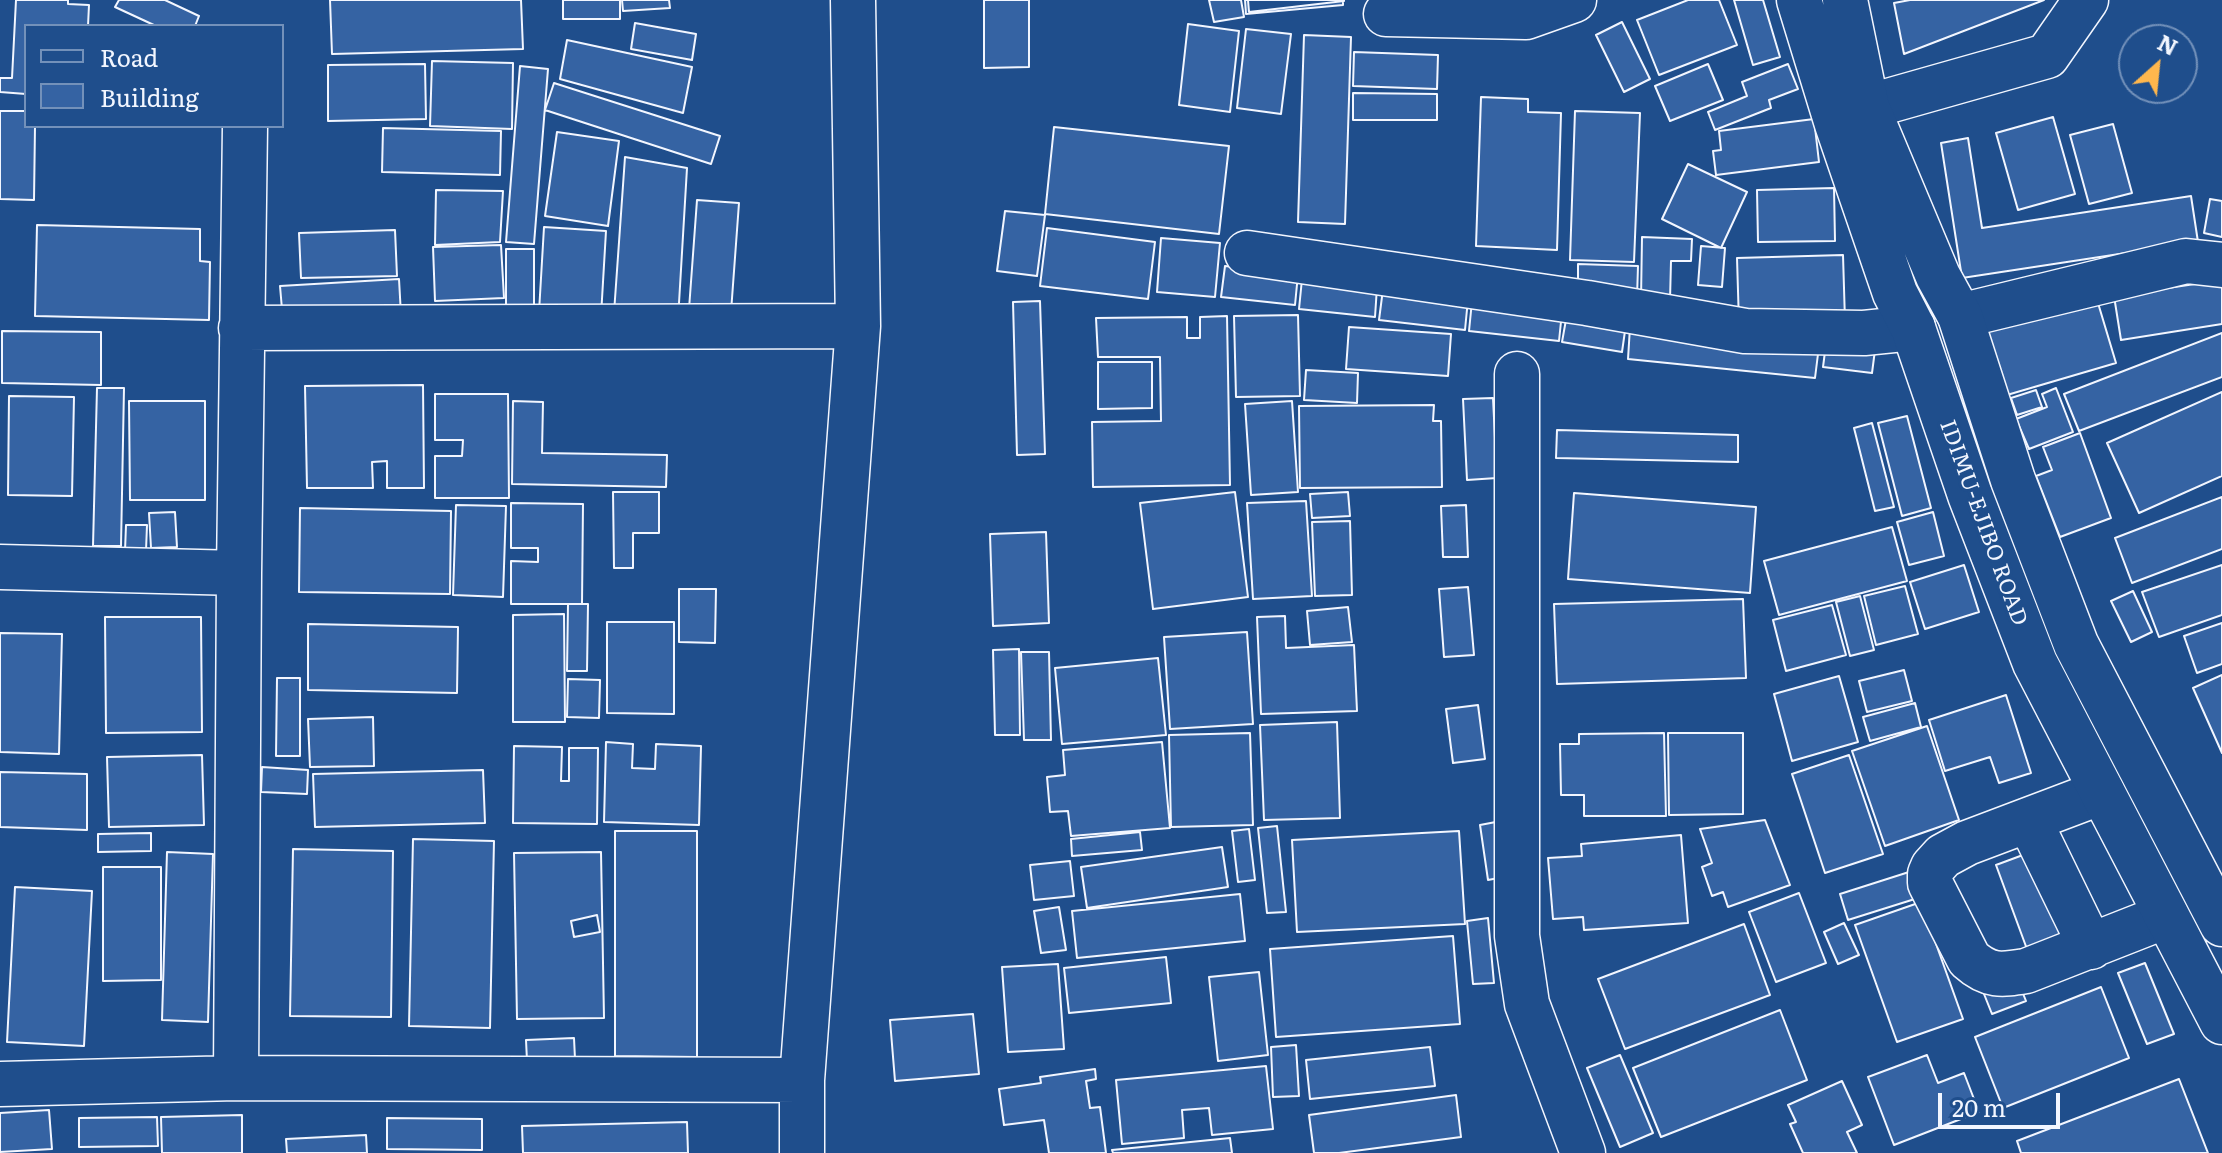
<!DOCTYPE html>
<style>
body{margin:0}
#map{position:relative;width:2222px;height:1153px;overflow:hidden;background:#1f4e8c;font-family:Literata,serif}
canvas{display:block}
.legend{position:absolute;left:24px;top:24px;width:260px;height:104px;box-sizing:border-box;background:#1f4e8c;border:2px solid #7391ba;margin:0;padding:10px 14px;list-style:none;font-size:24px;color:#f2f6ff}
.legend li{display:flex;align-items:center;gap:16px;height:40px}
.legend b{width:40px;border:2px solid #7391ba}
.north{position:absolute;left:2118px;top:24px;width:80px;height:80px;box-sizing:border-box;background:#1f4e8c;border:2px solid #7391ba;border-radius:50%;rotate:27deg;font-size:22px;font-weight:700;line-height:32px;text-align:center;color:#f2f6ff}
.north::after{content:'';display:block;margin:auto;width:28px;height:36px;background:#ffb74d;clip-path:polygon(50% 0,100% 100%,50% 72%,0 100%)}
.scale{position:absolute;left:1938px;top:1093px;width:122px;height:36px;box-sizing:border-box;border:4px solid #f2f6ff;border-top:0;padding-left:10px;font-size:24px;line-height:28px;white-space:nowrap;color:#f2f6ff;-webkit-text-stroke:6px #1f4e8c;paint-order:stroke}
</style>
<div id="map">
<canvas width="2222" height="1153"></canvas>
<ul class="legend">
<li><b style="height:10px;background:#1f4e8c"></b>Road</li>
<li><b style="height:22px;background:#3563a3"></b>Building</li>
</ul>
<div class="north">N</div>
<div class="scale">20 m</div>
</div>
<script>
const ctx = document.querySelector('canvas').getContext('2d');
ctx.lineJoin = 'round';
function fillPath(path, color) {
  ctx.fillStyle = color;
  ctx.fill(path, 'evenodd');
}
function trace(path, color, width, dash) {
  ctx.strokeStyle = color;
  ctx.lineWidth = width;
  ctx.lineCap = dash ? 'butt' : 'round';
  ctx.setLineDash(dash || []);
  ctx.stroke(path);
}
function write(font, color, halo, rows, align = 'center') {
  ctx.font = font + ' Literata,serif';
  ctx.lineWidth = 6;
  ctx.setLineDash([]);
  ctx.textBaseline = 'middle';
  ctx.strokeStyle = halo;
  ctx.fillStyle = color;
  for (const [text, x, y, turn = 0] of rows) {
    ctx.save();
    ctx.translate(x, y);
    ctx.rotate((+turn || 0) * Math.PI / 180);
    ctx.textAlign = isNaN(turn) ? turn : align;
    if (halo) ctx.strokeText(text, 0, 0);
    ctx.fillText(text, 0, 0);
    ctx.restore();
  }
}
const building = new Path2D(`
 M16 0H68V4L89 5 88 26H26V94L0 92V78H12Z
 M119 0H165L199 16 195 26H156L115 7Z
 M330 0H521L523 49 332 54Z
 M563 0H620V19H563Z
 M622 0H669L670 8 623 11Z
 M984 0H1029V67L984 68Z
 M1209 0H1241L1244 17 1214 22Z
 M1245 0H1343V5L1246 14Z
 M1248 0H1344V1L1249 12Z
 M1688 0H1719L1737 45 1659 75 1637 20Z
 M1734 0H1763L1780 57 1753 65Z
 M1910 0H2044L1904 54 1894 3Z
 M1622 22 1650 79 1624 92 1596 35Z
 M635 23 696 34 692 60 631 49Z
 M1188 24 1239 31 1230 112 1179 105Z
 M1246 29 1291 34 1281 114 1237 108Z
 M1304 35 1351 37 1345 224 1298 222Z
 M567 40 692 67 683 113 560 79Z
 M1354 52 1438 55 1437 89 1353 86Z
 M432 61 513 63 512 129 430 126Z
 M425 64 426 119 328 121V65Z
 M1708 64 1723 100 1670 121 1655 86Z
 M1788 64 1798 89 1769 100 1771 108 1715 130 1708 112 1747 96 1742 82Z
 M520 66 548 69 534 244 506 242Z
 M554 83 720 136 711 164 545 110Z
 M1353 93 1437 94V120H1353Z
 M1481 97 1528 99V112L1561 113 1557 250 1476 246Z
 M0 111H26V126H35L34 200 0 199Z
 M1575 111 1640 113 1634 262 1570 260Z
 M2053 117 2075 194 2018 210 1996 133Z
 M1814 119 1819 162 1716 175 1713 151 1721 150 1719 131Z
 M2113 124 2132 193 2089 204 2070 135Z
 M1054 127 1229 146 1219 234 1045 214Z
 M383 128 501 131 500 175 382 172Z
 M557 132 619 141 608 226 545 216Z
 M1968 138 1982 228 2191 196 2198 242 1962 278 1941 143Z
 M625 157 687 168 678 320 614 313Z
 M1688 164 1747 192 1721 248 1662 219Z
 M1834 188 1835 241 1758 242 1757 190Z
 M436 190 503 191 500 242 435 245Z
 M2210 199 2222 201V237L2204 233Z
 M697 200 739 203 731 312 689 309Z
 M1005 211 1045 215 1037 276 997 271Z
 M37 225 200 229V261L210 262 209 320 35 316Z
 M544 227 606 231 601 316 539 312Z
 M1047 228 1155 242 1148 299 1040 286Z
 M395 230 397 276 301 278 299 233Z
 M1642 237 1692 239 1691 261H1671L1670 300 1641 299Z
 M1161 238 1220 243 1215 297 1157 292Z
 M501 245 504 298 435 301 433 247Z
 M1701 246 1725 248 1722 287 1698 285Z
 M506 249H534V311L506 310Z
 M1843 255 1845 321 1739 324 1737 258Z
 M1578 264 1638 266 1637 298 1578 297Z
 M1225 266 1298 274 1295 305 1221 297Z
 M399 279 401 315 283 321 280 286Z
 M1302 279 1377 287 1375 317 1299 309Z
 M2222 280V324L2121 340 2114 296Z
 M1383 289 1468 299 1465 330 1379 320Z
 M2095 293 2116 363 2007 395 1986 325Z
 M1040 301 1045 454 1017 455 1013 302Z
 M1472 301 1562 312 1559 341 1469 331Z
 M1567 314 1626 324 1622 352 1562 342Z
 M1298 315 1300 396 1236 397 1234 316Z
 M1227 316 1230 485 1093 487 1092 422 1161 421 1160 357H1098L1096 318 1187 317V338H1200V317Z
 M1349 327 1451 334 1448 376 1346 369Z
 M1630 327 1819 346 1815 378 1628 359Z
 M2 331 101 332V385L2 383Z
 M2222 333V377L2079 431 2064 394Z
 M1826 344 1875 350 1872 373 1823 367Z
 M1098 362H1152V408L1098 409Z
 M1306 370 1358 373 1357 403 1304 400Z
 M423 385 424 488H387V461L372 462 373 488H307L305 386Z
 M97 388H124L121 546H93Z
 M2056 388 2073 432 2029 449 2016 419 2047 407 2042 394Z
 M2036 390 2042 407 2017 415 2011 398Z
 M2222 392V476L2139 513 2107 443Z
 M435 394H508L509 498H435V456H462L463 440H435Z
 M9 396 74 397 72 496 8 495Z
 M1493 398 1497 478 1467 480 1463 399Z
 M129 401H205V500H130Z
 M513 401 543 402 542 453 667 455 666 487 512 484Z
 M1292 401 1298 492 1251 495 1245 404Z
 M1434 405 1433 421H1441L1442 487 1300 488 1299 406Z
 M1907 416 1931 508 1902 516 1878 423Z
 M1872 423 1894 507 1875 511 1854 428Z
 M1557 430 1738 435V462L1556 458Z
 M2080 433 2111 518 2060 537 2036 476 2052 470 2043 447Z
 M613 492H659V533H633V568H614Z
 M1235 492 1248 597 1153 609 1140 503Z
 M1348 492 1350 516 1312 518 1310 494Z
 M1574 493 1756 507 1750 593 1568 579Z
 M2222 497V549L2132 583 2115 538Z
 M1306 501 1312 596 1253 599 1247 503Z
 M511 503 583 504 582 604H511V561L538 562V548H511Z
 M456 505 506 506 503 597 453 595Z
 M1466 505 1468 557H1443L1441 506Z
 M300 508 451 511 450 594 299 592Z
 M175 512 177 547 151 548 149 513Z
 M1933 512 1944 556 1909 565 1897 522Z
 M1350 521 1352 595 1315 596 1312 522Z
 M126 525H147L146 551H125Z
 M1892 527 1907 581 1779 615 1764 561Z
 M1046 532 1049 623 993 626 990 534Z
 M1964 565 1979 612 1925 629 1910 582Z
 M2222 565V615L2159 637 2142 592Z
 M1905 586 1918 634 1876 645 1864 596Z
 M1468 587 1474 655 1444 657 1439 589Z
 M679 589H716L715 643 679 642Z
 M2133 591 2152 632 2131 642 2111 601Z
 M1860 596 1874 650 1850 656 1836 602Z
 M1743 599 1746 678 1557 684 1554 604Z
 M568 604H588L587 671H567Z
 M1832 605 1846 655 1786 671 1773 620Z
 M1348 607 1352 642 1310 645 1307 611Z
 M564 614 565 722H513V615Z
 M1285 616 1286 648 1354 645 1357 711 1261 714 1257 617Z
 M105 617H201L202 732 106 733Z
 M607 622H674V714L607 713Z
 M2222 623V664L2197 673 2184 636Z
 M308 624 458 627 457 693 308 690Z
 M1247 632 1253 724 1170 729 1164 637Z
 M0 633 62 634 59 754 0 752Z
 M1019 649 1020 735H995L993 650Z
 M1021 652H1049L1051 740H1024Z
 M1158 658 1166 735 1062 744 1055 668Z
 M1904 670 1912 701 1867 712 1859 681Z
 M2222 675V753L2193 688Z
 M1839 676 1858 742 1792 761 1774 694Z
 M277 678H300V756H276Z
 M568 679 600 680 599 718 567 717Z
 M2006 695 2031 773 1999 783 1990 757 1945 771 1929 720Z
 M1915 703 1921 727 1870 741 1863 717Z
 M1478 705 1485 759 1453 763 1446 709Z
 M373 717 374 766 310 767 308 719Z
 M1337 722 1340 818 1264 820 1260 725Z
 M1927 726 1959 820 1885 846 1852 751Z
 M1250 733 1253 825 1171 827 1169 735Z
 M1664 733 1666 816H1584V795H1561L1560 744H1579V734Z
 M1668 733H1743V814L1669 815Z
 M606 742 633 744 632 768 655 769 656 744 701 746 699 825 604 822Z
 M1162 742 1170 828 1071 836 1068 811 1050 812 1047 777 1065 775 1063 750Z
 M514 746 562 747 561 781H569V748H598L597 824 513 823Z
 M202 755 204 825 109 827 107 757Z
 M1849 755 1883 854 1825 873 1792 774Z
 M262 767 308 770 307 794 261 792Z
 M483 770 485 823 315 827 313 774Z
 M0 772 87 774V830L0 827Z
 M1765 820 1790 885 1728 907 1723 892 1712 896 1702 867 1712 863 1700 829Z
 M1501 821 1509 876 1488 880 1480 825Z
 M1277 826 1286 912 1267 913 1258 828Z
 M1249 829 1255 880 1238 882 1232 831Z
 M615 831H697V1057L615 1056Z
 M1459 831 1465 924 1297 932 1292 840Z
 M1140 832 1142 850 1072 856 1071 839Z
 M151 833V851L98 852V834Z
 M1681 835 1688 923 1584 930 1583 917 1553 919 1548 858 1582 856 1581 844Z
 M413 839 494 841 490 1028 409 1026Z
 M1222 847 1228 887 1087 908 1081 867Z
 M293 849 393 851 391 1017 290 1016Z
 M167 852 213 854 208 1022 162 1020Z
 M601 852 604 1018 517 1019 514 853ZM597 915 600 932 574 937 571 921Z
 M2031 852 2067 946 2031 960 1996 865Z
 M1070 861 1074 896 1034 900 1030 865Z
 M103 867H161V980L103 981Z
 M1909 872 1918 898 1848 920 1840 894Z
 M15 887 92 891 84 1046 7 1042Z
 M1799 893 1826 963 1776 982 1749 912Z
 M1240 894 1245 941 1077 958 1072 911Z
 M1921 902 1963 1019 1897 1042 1855 925Z
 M1059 907 1066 950 1041 953 1034 911Z
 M1488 918 1494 983 1473 984 1467 921Z
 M1844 923 1859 955 1838 964 1824 932Z
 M1744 924 1770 995 1625 1049 1598 979Z
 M1453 936 1460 1024 1276 1037 1270 949Z
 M1166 957 1171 1003 1069 1013 1064 968Z
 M2145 963 2174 1034 2147 1044 2118 973Z
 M1058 964 1064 1049 1008 1052 1002 967Z
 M1259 972 1268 1055 1218 1061 1209 977Z
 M2018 981 2026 1001 1992 1014 1984 994Z
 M2101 987 2129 1058 2003 1108 1975 1037Z
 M1780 1010 1807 1080 1661 1137 1633 1068Z
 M973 1014 979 1074 895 1081 890 1020Z
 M574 1038 575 1059 527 1061 526 1040Z
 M1296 1045 1299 1096 1273 1097 1271 1047Z
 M1430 1047 1435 1086 1310 1099 1306 1060Z
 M1620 1055 1653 1133 1620 1147 1587 1068Z
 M1927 1055 1938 1083 1964 1073 1979 1112 1894 1145 1868 1077Z
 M1266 1066 1273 1129 1212 1135 1209 1108 1182 1110 1184 1138 1122 1144 1116 1080Z
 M1095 1069 1096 1079 1086 1081 1090 1108 1100 1107 1106 1153H1049L1044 1120 1004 1125 999 1089 1041 1083 1040 1077Z
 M2179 1079 2208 1153H2021L2017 1141Z
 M1842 1081 1862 1125 1847 1132 1857 1153H1803L1790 1124 1796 1122 1788 1105Z
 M1456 1095 1461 1137 1339 1153H1314L1309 1115Z
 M49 1110 52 1149 0 1152V1113Z
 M242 1115V1153H162L161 1117Z
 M157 1117 158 1146 79 1147V1118Z
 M387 1118 482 1119V1150L387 1149Z
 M687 1122 688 1153H523L522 1126Z
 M366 1135 367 1153H287L286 1139Z
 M1230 1138 1232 1153H1113L1112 1150Z`);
fillPath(building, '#3563a3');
trace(building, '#f2f6ff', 2);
const minor = new Path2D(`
 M1386 14 1526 17 1574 0
 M1867 107 2047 56 2086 0
 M1247 253 1587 303 1745 331 1864 333 1913 328
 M1960 316 2186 261 2222 265
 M241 328 858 326
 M1517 374V936L1527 1004 1583 1153
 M0 567 239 573
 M2102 792 1967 843 1943 856 1933 867 1930 874V883L1969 959C1989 977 2001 975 2026 971L2166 916
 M2029 820 2091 947
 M236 1078 239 573 245 126
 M0 1084 236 1078 802 1080
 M802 1153V1080L858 326 853 0`);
const major = new Path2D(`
 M1799 0 1837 124 1895 293 1913 328 1970 495 2035 663 2222 1022
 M1845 0 1867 107 1938 276 1960 316 2013 480 2076 644 2222 924`);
trace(minor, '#f2f6ff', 47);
trace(major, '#f2f6ff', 47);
trace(minor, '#1f4e8c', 44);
trace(major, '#1f4e8c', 44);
write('22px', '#f2f6ff', '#1f4e8c', [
 ["IDIMU-EJIBO ROAD",1983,523,70]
]);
</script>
